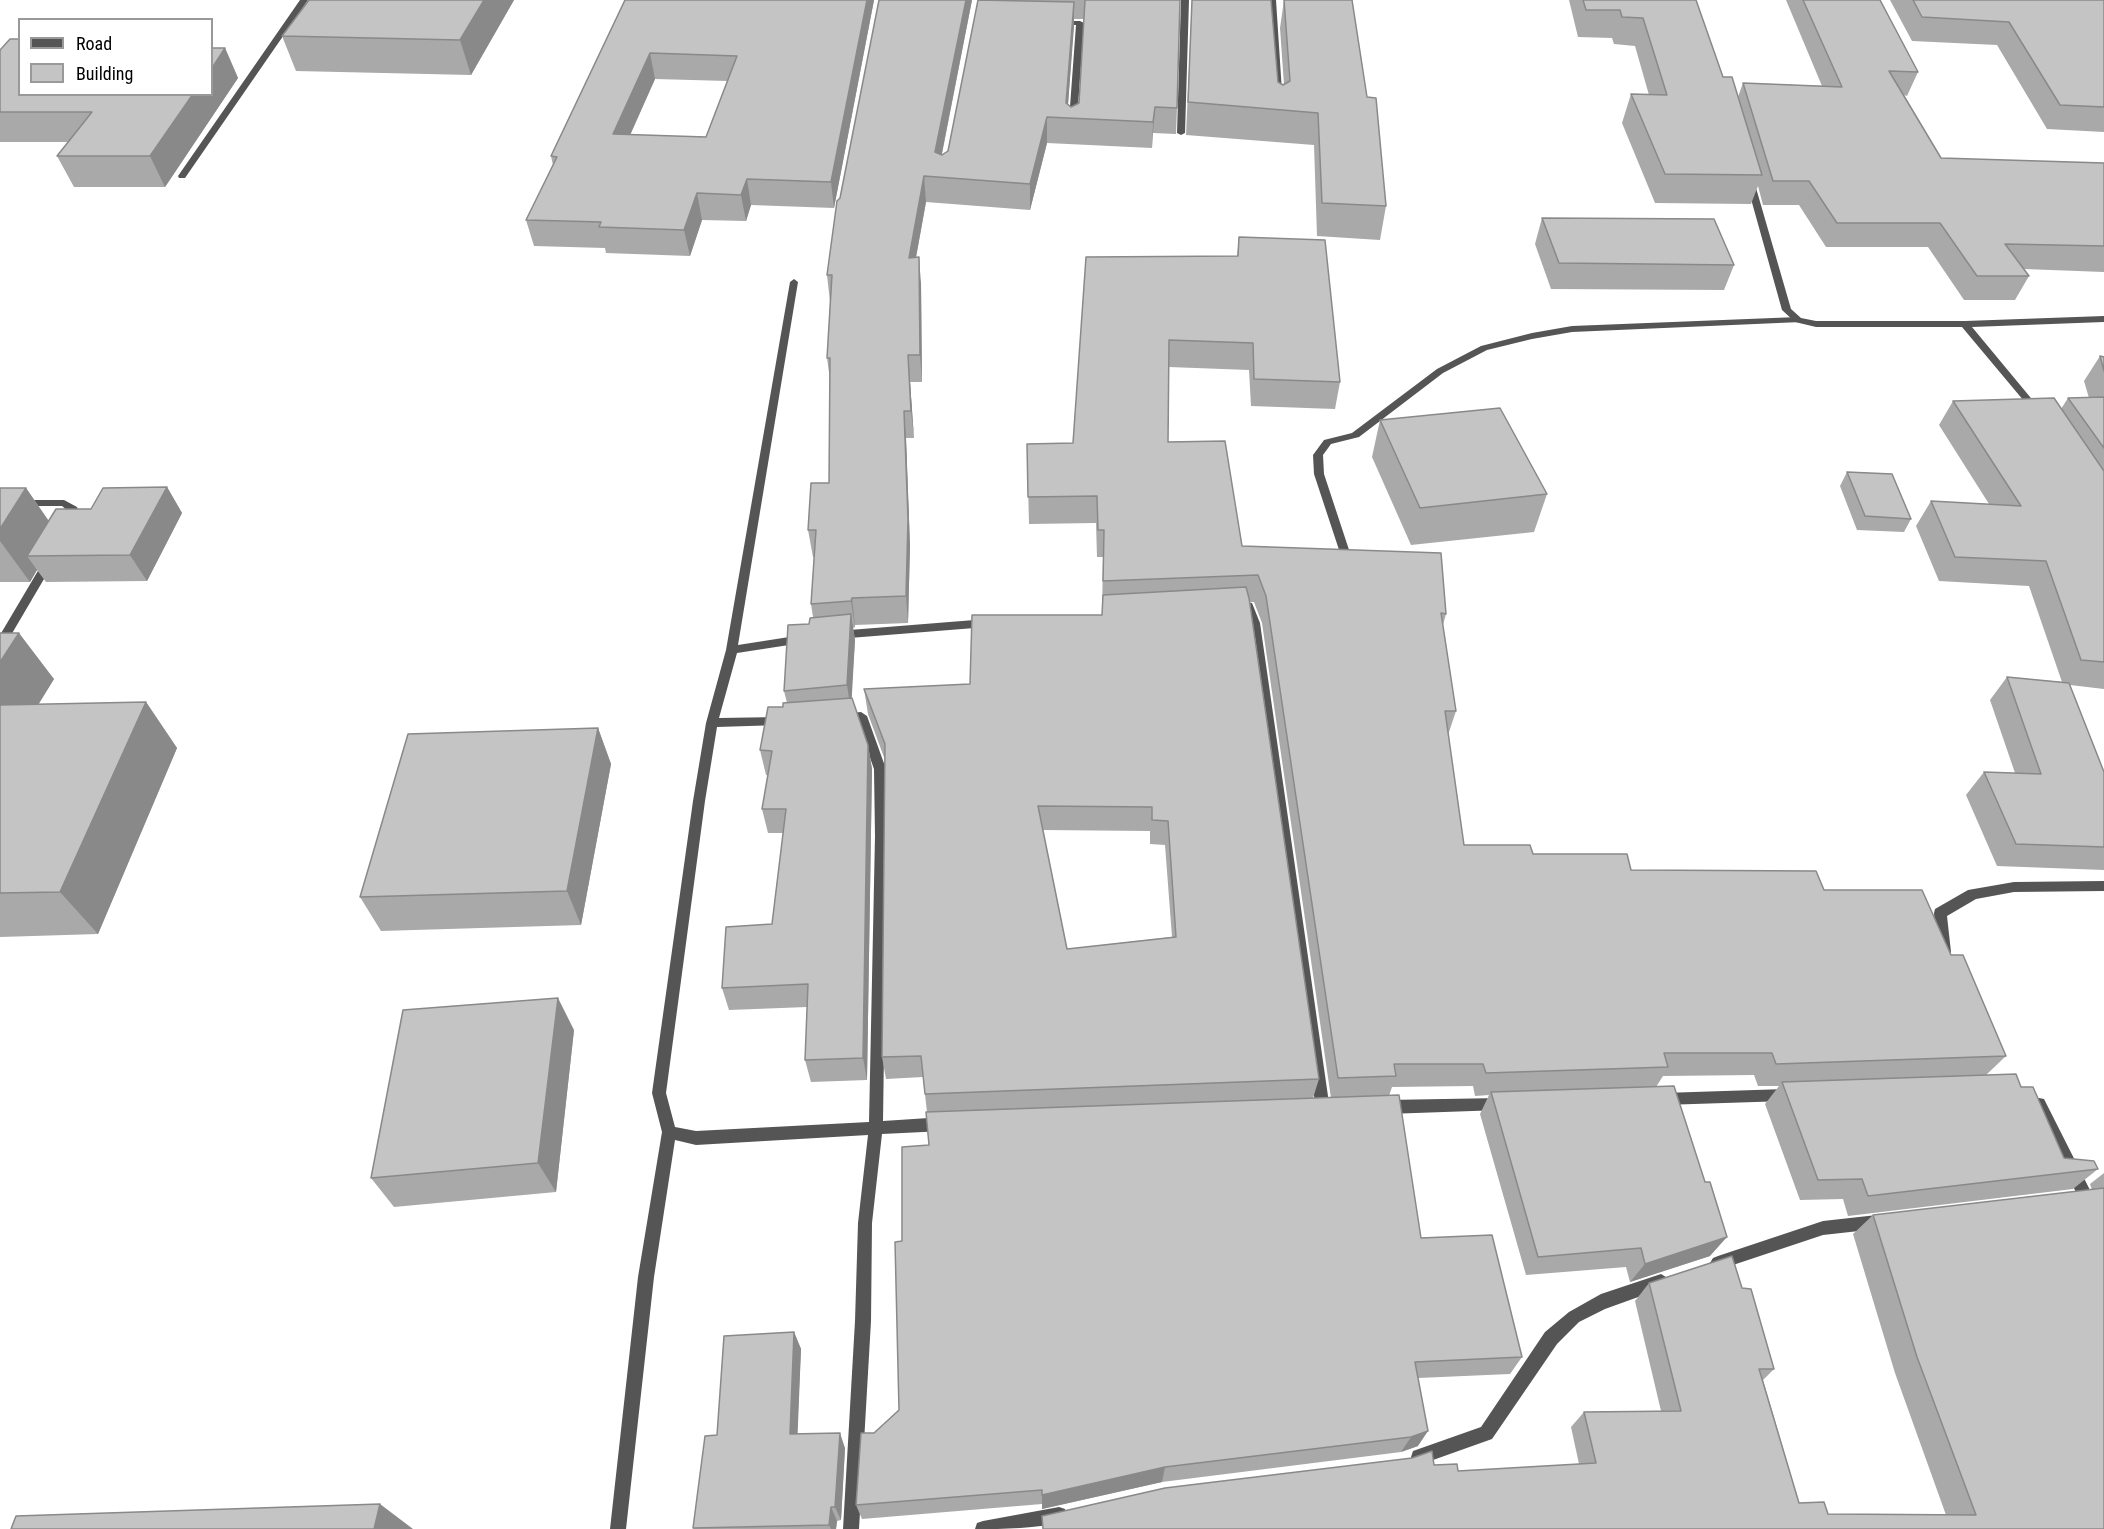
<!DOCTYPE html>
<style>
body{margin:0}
#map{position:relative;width:2104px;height:1529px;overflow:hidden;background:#fff;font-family:"Roboto Condensed",sans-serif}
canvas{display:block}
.legend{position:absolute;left:18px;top:18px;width:195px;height:78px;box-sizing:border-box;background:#fff;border:2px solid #999;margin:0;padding:8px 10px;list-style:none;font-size:18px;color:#000}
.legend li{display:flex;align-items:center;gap:12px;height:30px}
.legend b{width:30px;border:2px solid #999}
</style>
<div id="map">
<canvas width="2104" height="1529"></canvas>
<ul class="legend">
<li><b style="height:8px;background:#555"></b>Road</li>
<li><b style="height:16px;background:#c4c4c4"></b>Building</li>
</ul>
</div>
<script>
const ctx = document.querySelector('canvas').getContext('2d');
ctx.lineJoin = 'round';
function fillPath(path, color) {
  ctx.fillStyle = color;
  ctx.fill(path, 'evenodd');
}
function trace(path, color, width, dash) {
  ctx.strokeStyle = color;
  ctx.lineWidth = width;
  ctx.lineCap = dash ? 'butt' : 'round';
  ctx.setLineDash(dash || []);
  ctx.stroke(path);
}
fillPath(new Path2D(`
 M300 0H308L185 178H179L178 176Z
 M1181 0H1189L1185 133 1181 135 1177 133Z
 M1798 317 1803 320 1801 322 1572 332 1532 339 1487 350 1443 373 1359 437 1331 444 1323 455 1324 474 1354 565 1349 569 1344 565 1314 474 1313 455 1324 440 1352 433 1437 369 1481 346 1532 333 1572 326Z
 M0 500H64L77 507 81 518 78 525 74 526 69 522 71 518 68 511 62 506H0Z
 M49 558 54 562 4 647 0 648V635L45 559Z`), '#555');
fillPath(new Path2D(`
 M1268 0H1276L1282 92 1278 94 1274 92Z
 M1056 21H1080L1084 23 1077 120 1073 122 1069 120 1076 25H1059L1055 23Z
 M1747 179 1754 181 1791 309 1801 318 1816 321H1965L2104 316V322L1972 327 2040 409V413H2034L1962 327H1816L1795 322 1782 310 1746 181Z
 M794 279 798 282 738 645 802 635 808 639 802 643 737 653 719 718 780 717 786 721 780 725 717 727 705 801 666 1093 675 1127 696 1131 869 1122 875 836 874 769 857 721 842 722 836 718 842 714 861 712 867 716 886 769 887 836 883 1121 944 1117 949 1119 951 1124 949 1129 944 1131 882 1134 872 1223 871 1321 859 1529H843L855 1321 858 1223 868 1135 696 1145 675 1140 654 1277 626 1529H610L638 1277 662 1132 652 1093 693 801 706 723 726 650 790 282Z
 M1244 602 1252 603 1260 623 1330 1110 1328 1115 1323 1117 1318 1115 1316 1110 1248 623 1244 610 1239 606Z
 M987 619 993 623 987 627 837 639 831 635 837 631Z
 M2104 881V891L2014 892 1976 899 1947 916 1951 952 1949 956 1944 958 1939 956 1937 952 1934 913 1935 909 1968 890 2014 882Z
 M1786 1089 1791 1090 1793 1095 1791 1100 1786 1101 1663 1105 1658 1104 1656 1099 1658 1094 1663 1093Z
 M1501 1098 1506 1099 1508 1104 1506 1109 1501 1110 1387 1114 1382 1112 1380 1107 1382 1102 1387 1100Z
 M2039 1098 2044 1099 2094 1198 2096 1203 2094 1208 2089 1210 2084 1208 2034 1109 2032 1104 2034 1099Z
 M1877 1215 1882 1217 1884 1222 1882 1227 1877 1229 1823 1235 1718 1270 1713 1268 1710 1263 1713 1258 1718 1256 1823 1221Z
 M1661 1274 1666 1277 1669 1282 1666 1287 1605 1309 1579 1322 1557 1344 1492 1439 1419 1465 1413 1463 1411 1457 1413 1451 1481 1427 1545 1332 1569 1312 1601 1294Z
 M1059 1507 1065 1509 1067 1515 1065 1521C1037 1529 1004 1529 975 1529L977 1523 983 1521Z`), '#555');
fillPath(new Path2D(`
 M514 0 471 75 296 71 282 36Z
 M625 0H874L834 208 751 205 746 221 702 220 690 256 606 253 605 248 534 246 526 220 553 165 551 156ZM655 79 728 81 706 137 630 135Z
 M972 0 942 154 948 151 978 0H1180L1177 108 1176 134 1153 133 1152 148 1047 143 1030 210 926 202 916 258 921 284 922 382H910L914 438H906L910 546 908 623 855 625V627L853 628 855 640 851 698 868 745 872 769 867 1080 811 1082 805 1060 807 1007 729 1010 722 988 772 924 783 833H768L762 809 768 775H766L760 750 783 707 787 703 784 691 809 624 813 617 811 604 814 557H813L808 530 829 483 830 380 827 358 830 302 827 275 840 198ZM1074 19H1084L1079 103 1071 107 1068 104Z
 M1192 0 1278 82 1283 85H1284L1280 28 1284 0H1352L1367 97 1386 206 1380 240 1317 236 1314 145 1186 135Z
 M1569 0H1696L1723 77 1738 97 1743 83 1822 86 1786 0H1880L1918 72 1907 96 1904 95 1941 158 2104 163V272L2024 269 2029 276 2015 300H1964L1928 247H1826L1799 205H1763L1758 186 1751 204 1655 203 1622 123 1631 94 1649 95 1635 46 1614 44 1612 38 1578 37Z
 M1890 0H2104V132L2047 129 1997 45 1912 41Z
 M225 48 238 78 165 187H74L57 156 68 142H0V50L20 94Z
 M1542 218 1734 265 1724 290 1551 289 1535 244Z
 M1239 237 1340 382 1335 409 1251 406 1249 370 1169 367 1168 442 1242 546 1446 614 1443 625 1456 711 1448 735 1464 845 1533 854 1631 870 1824 890 1951 955 2006 1056 1986 1075 2021 1087 2064 1158 2098 1169 2073 1189 1848 1216 1843 1199 1800 1200 1765 1104 1779 1086H1758L1754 1075 1663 1076 1656 1087 1710 1256 1630 1282 1626 1267 1526 1275 1480 1114 1489 1095 1475 1096 1473 1086 1392 1087 1389 1096 1421 1238 1522 1357 1510 1374 1418 1378V1446L1401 1452 1162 1482 1042 1509V1504L862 1519 856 1505 874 1433 899 1410 902 1241 929 1145 927 1112 923 1077 886 1079 882 1057 885 760 868 714 864 689 970 684 1102 615 1103 557H1097L1096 523 1029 524 1027 444 1073 443 1237 256ZM1250 602H1254L1262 623 1331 1098H1313L1319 1079ZM1043 830 1150 831V844L1165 845 1172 937 1067 949Z
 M2100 356 2104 357V689L2070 685 2104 772V870L1997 866 1966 795 1984 772 2015 773 1990 700 2007 677 2062 682 2029 586 1939 581 1916 526 1931 501 1989 504 1939 425 1953 401 2061 409 2068 398H2089L2084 381Z
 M1380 420 1547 494 1534 532 1411 545 1372 457Z
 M1847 472 1911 519 1904 532 1857 530 1840 486Z
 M167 487 182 513 147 581 46 582 37 570 30 582H0V488H26L49 521Z
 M0 633 54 679 38 705 146 702 177 748 98 934 0 937Z
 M598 728 611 764 581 925 381 931 360 897Z
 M574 1030 556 1192 394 1207 371 1178Z
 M2104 1173V1529H1043L1434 1465 1458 1471 1579 1464 1571 1427 1584 1412 1661 1411 1635 1301 1649 1283 1742 1288 1774 1369 1763 1380 1799 1503 1828 1514 1946 1515 1895 1373 1853 1234 1873 1215 2092 1190 2090 1184Z
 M794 1332 801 1349 797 1434 845 1448 841 1520 837 1521 836 1529H694L693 1528 717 1435Z`), '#a9a9a9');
fillPath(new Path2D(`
 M484 0H514L471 75 460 40Z
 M867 0H874L834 208 831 182Z
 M966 0H972L937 178 935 152Z
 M1074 2V27L1067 118 1066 103Z
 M225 48 238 78 165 187 150 156 193 94H212V68Z
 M650 53 655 79 619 160 613 134Z
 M1155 107 1153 133 1152 148 1153 122Z
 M1047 117V143L1030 210V184Z
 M924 176 926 202 911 284 909 258Z
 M747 179 751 205 746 221 741 195Z
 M697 193 702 220 690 256 684 230Z
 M919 257 921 284 922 382 920 355Z
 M908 355 910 382 914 438 911 411Z
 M904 411 906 438 910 546 908 623 906 596Z
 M167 487 182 513 147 581 130 555Z
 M26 488 58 535 27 556 37 570 30 582 0 541V529Z
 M852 598 855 625V627L851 601Z
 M851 614 855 640 851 711 847 685Z
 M19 633 54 679 9 752 0 740V662Z
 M146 702 177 748 98 934 60 892Z
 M598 728 611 764 581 925 567 891Z
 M868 745 872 769 867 1080 863 1058Z
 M558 998 574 1030 556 1192 538 1163Z
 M1727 1237 1710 1256 1630 1282 1645 1264Z
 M794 1332 801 1349 797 1449 790 1434Z
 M1428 1431 1418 1446 1401 1452 1411 1437Z
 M840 1433 845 1448 841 1520 835 1507Z
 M1165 1467 1162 1482 1042 1509V1495Z
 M380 1504 413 1529H374Z
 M831 1507 837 1521 836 1529H831L829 1525Z`), '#898989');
const building = new Path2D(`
 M309 0H484L460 40 282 36Z
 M625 0H867L831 182 747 179 741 195 697 193 684 230 599 227 601 222 526 220 557 157 551 156ZM650 53 737 56 706 137 613 134Z
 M879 0H966L935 152 942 155 948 151 978 0 1074 2 1066 103 1071 107 1079 103 1085 0H1180L1177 108 1155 107 1153 122 1047 117 1030 184 924 176 909 258 919 257 920 355H908L911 411H904L908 519 906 596 852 598 851 601 811 604 816 530H808L811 483H829L830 358H827L832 275H827L837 201 840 198Z
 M1192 0H1271L1278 82 1283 85 1290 81 1284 0H1352L1367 97 1376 98 1386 206 1322 203 1318 113 1188 102Z
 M1583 0H1696L1723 77H1732L1762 175 1665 174 1631 94 1667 95 1643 18 1622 17 1620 10H1586Z
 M1803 0H1880L1918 72 1889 71 1941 158 2104 163V246L2005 244 2029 276H1977L1940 223H1837L1809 181H1773L1743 83 1842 87Z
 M1913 0H2104V107L2060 105 2009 22 1922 17Z
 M10 39H20V94H193L150 156H57L92 112H0V50Z
 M212 48H225L212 68Z
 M1542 218 1714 219 1734 265 1559 263Z
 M1239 237 1325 240 1340 382 1254 379 1253 343 1169 340 1168 442 1225 441 1242 546 1441 553 1446 614 1441 613 1456 711H1445L1464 845H1530L1533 854H1627L1631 870 1816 871 1824 890H1922L1951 955H1963L2006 1056 1776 1064 1772 1053H1664L1668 1067 1486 1073 1483 1064H1394L1396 1076 1338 1078 1266 596 1258 575 1103 581 1104 530H1098L1097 496 1028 497 1027 444 1073 443 1086 257 1238 256Z
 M2100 356 2104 357V371Z
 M2104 397V448L2068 398Z
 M2054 398 2104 471V662L2081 660 2046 561 1955 557 1931 501 2021 506 1953 401Z
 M1500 408 1547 494 1420 508 1380 420Z
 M1847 472 1892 474 1911 519 1865 516Z
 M167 487 130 555 27 556 56 509H91L103 488Z
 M0 488H26L0 529Z
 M1246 587 1249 598 1319 1079 925 1094 921 1056 882 1057 885 744 864 689 970 684 972 615H1102L1103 595ZM1038 806 1152 807V820L1168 821 1176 937 1067 949Z
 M851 614 847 685 784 691 788 625 809 624 810 618Z
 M0 633H19L0 662Z
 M2007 677 2069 683 2104 772V847L2016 844 1984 772 2041 774Z
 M852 698 868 745 863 1058 805 1060 808 984 722 988 726 927 772 924 786 809H762L772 751 760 750 768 707H783V703Z
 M146 702 60 892 0 893V705Z
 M598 728 567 891 360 897 408 734Z
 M558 998 538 1163 371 1178 403 1010Z
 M2016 1074 2021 1087H2033L2064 1158 2094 1161 2098 1169 1868 1196 1862 1179 1818 1180 1782 1082Z
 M1674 1086 1705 1182H1710L1727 1237 1645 1264 1641 1248 1538 1257 1491 1092Z
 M1399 1095 1421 1238 1492 1235 1522 1357 1415 1362 1428 1431 1411 1437 1165 1467 1042 1495V1490L856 1505 861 1433H874L899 1410 895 1242 902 1241V1147L929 1145 926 1112Z
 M2104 1188V1529H1043L1042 1516 1165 1488 1412 1458 1432 1451 1434 1465 1457 1464 1458 1471 1596 1463 1584 1412 1681 1411 1649 1283 1732 1256 1742 1288 1751 1289 1774 1369H1759L1799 1503 1824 1502 1828 1514 1976 1515 1917 1357 1873 1215Z
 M794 1332 790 1434 840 1433 835 1507H831L829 1525 693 1528 705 1436 717 1435 724 1336Z
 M380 1504 374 1529H11L16 1516Z`);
fillPath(building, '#c4c4c4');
trace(building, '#898989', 1.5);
</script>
